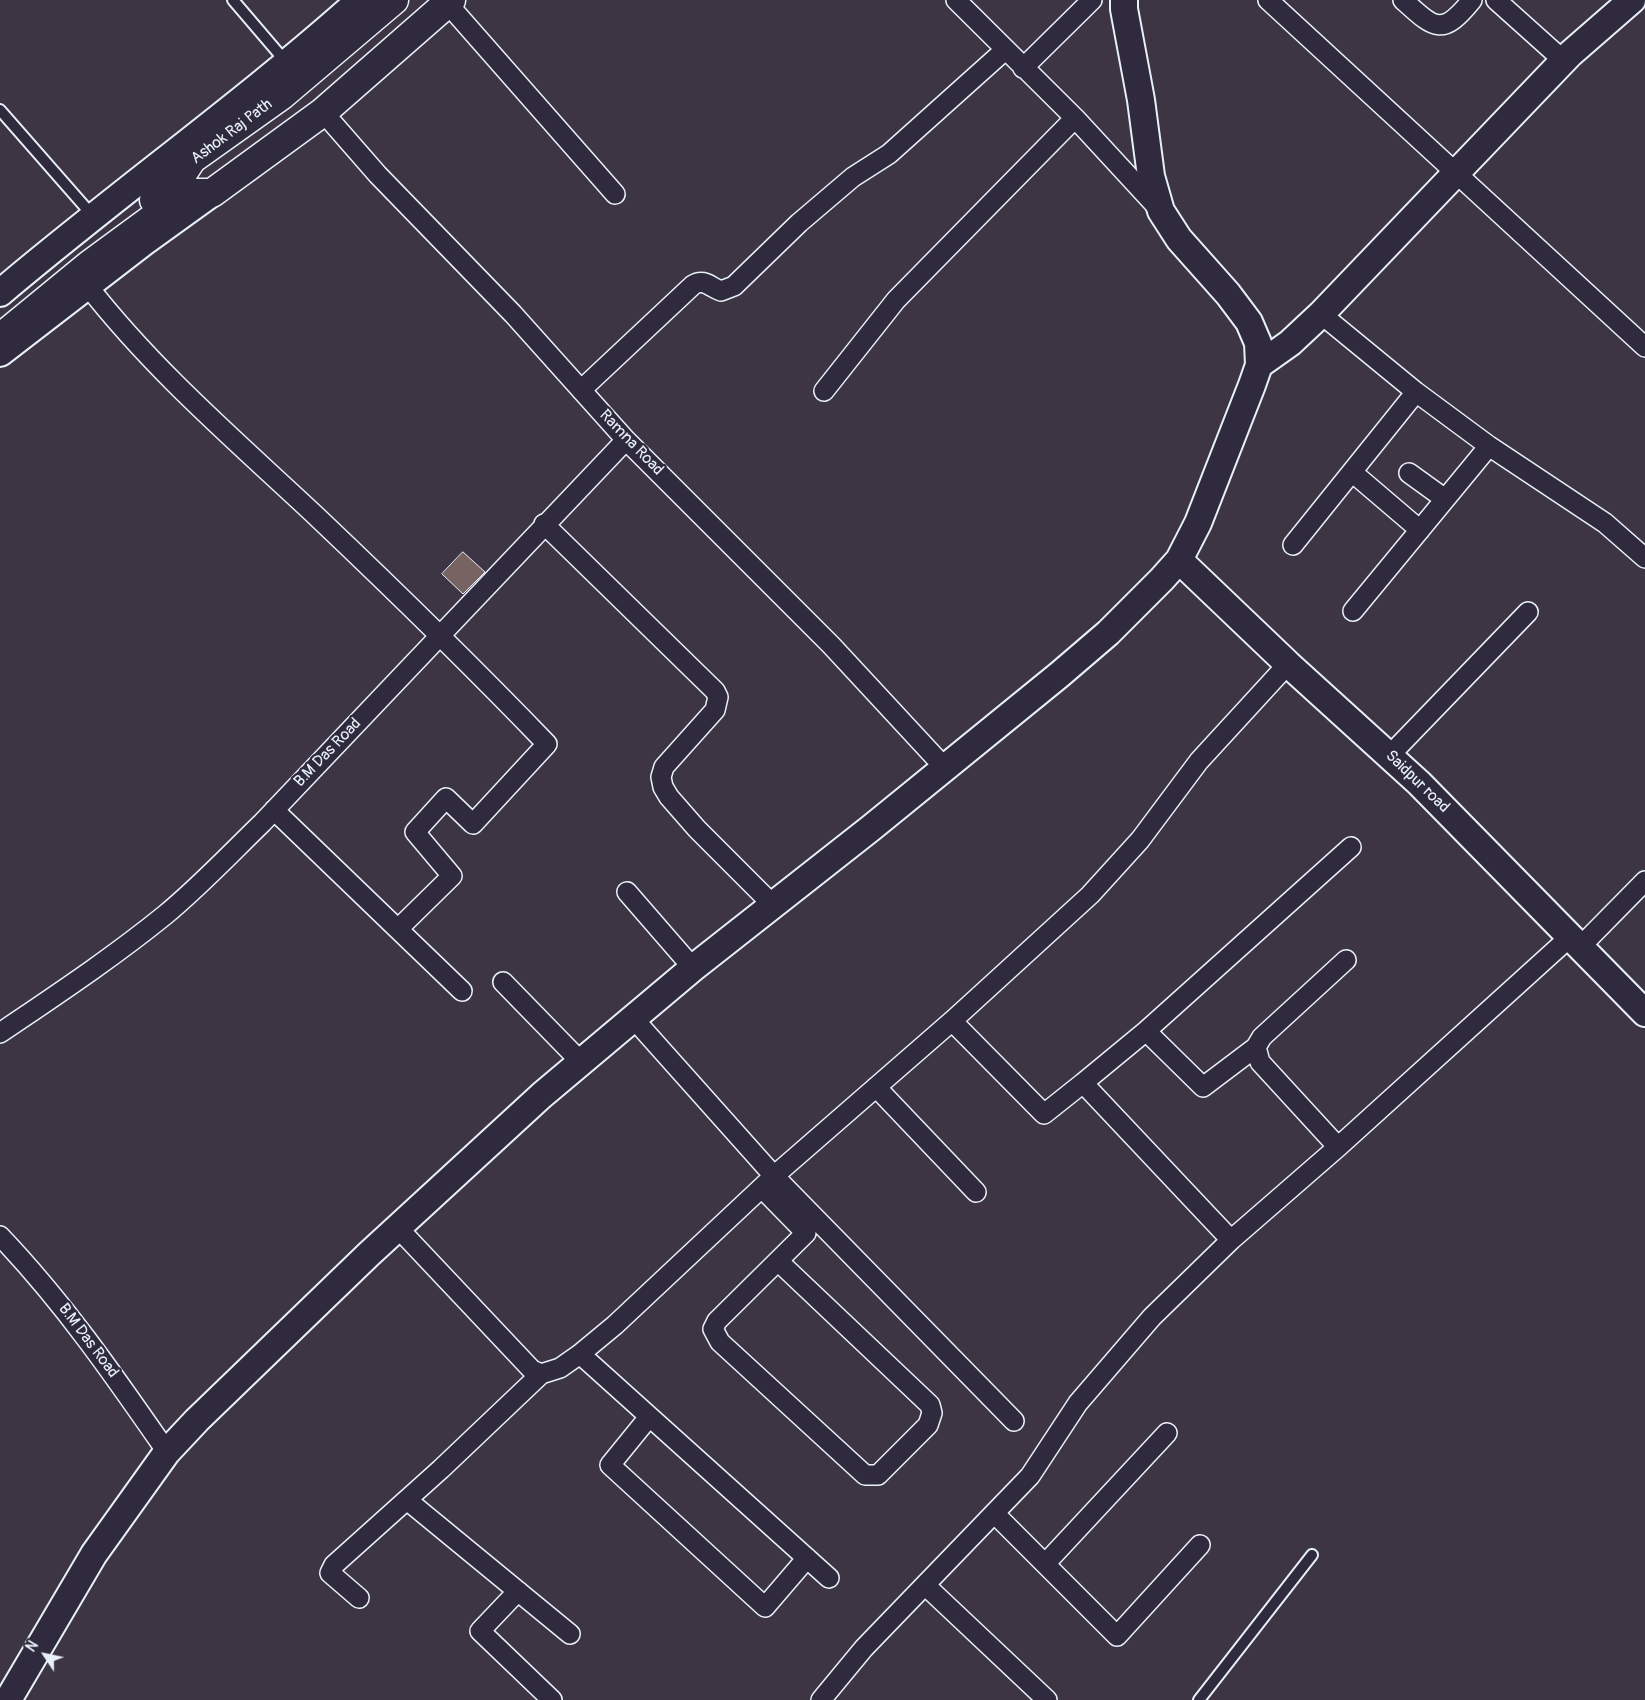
<!DOCTYPE html>
<style>
body{margin:0}
#map{position:relative;width:1645px;height:1700px;overflow:hidden;background:#3d3544;font-family:Pangolin,sans-serif}
canvas{display:block}
.north{position:absolute;left:20px;top:1630px;width:50px;height:50px;-webkit-text-stroke:4px #2f2a3d;paint-order:stroke;rotate:304deg;font-size:14px;font-weight:700;line-height:20px;text-align:center;color:#e8f1f8}
.north::after{content:'';display:block;margin:auto;width:18px;height:22px;background:#e8f1f8;clip-path:polygon(50% 0,100% 100%,50% 72%,0 100%)}
</style>
<div id="map">
<canvas width="1645" height="1700"></canvas>
<div class="north">N</div>
</div>
<script>
const ctx = document.querySelector('canvas').getContext('2d');
ctx.lineJoin = 'round';
function fillPath(path, color) {
  ctx.fillStyle = color;
  ctx.fill(path, 'evenodd');
}
function trace(path, color, width, dash) {
  ctx.strokeStyle = color;
  ctx.lineWidth = width;
  ctx.lineCap = dash ? 'butt' : 'round';
  ctx.setLineDash(dash || []);
  ctx.stroke(path);
}
function write(font, color, halo, rows, align = 'center') {
  ctx.font = font + ' Pangolin,sans-serif';
  ctx.lineWidth = 4.5;
  ctx.setLineDash([]);
  ctx.textBaseline = 'middle';
  ctx.strokeStyle = halo;
  ctx.fillStyle = color;
  for (const [text, x, y, turn = 0] of rows) {
    ctx.save();
    ctx.translate(x, y);
    ctx.rotate((+turn || 0) * Math.PI / 180);
    ctx.textAlign = isNaN(turn) ? turn : align;
    if (halo) ctx.strokeText(text, 0, 0);
    ctx.fillText(text, 0, 0);
    ctx.restore();
  }
}
const building = new Path2D(`
 M463 552 485 572 463 594 442 574Z`);
fillPath(building, '#766362');
trace(building, '#e8f1f8', 1);
const lane = new Path2D(`
 M233 0 286 62
 M0 110 93 216
 M1199 1700 1312 1555`);
const street = new Path2D(`
 M956 0 1075 118 1158 208
 M1268 0 1645 347
 M1403 0C1435 29 1442 37 1472 0
 M1496 0 1564 61
 M447 3 615 194
 M1023 68 1092 0
 M323 112 378 175 513 314 626 440 831 645 945 768
 M87 285C154 371 236 441 315 515 394 590 471 665 547 744L473 824 446 798 415 832 452 876 398 929
 M1321 314 1416 392 1489 446 1605 523 1645 558
 M581 390 693 285C704 278 710 287 721 291L734 286 799 223 853 177 889 154 1005 50
 M824 391 896 300 1075 118
 M1352 472 1420 530
 M1409 473 1445 499
 M544 524 715 691 718 697 715 710 664 767 661 777 663 787 669 797 697 829 774 906
 M1293 545 1416 392
 M1353 611 1489 446
 M1390 755 1528 612
 M274 810 462 991
 M627 892 693 968
 M1581 946 1645 881
 M503 982 581 1062
 M633 1018 774 1176 1014 1421
 M952 1021 1044 1114 1083 1083
 M1146 1031 1203 1087 1256 1047
 M0 1033C56 995 112 958 165 915 199 887 230 854 262 823L626 440
 M876 1087 976 1192
 M1338 1147 1260 1062 1256 1047 1262 1037 1346 960
 M762 1188 806 1233 717 1321 713 1329 720 1342 865 1475H878L928 1425 932 1413 930 1405 778 1261
 M398 1228 532 1370 541 1374 560 1368 580 1354 615 1325 774 1176 952 1021 1090 895 1140 840 1199 761 1288 664
 M0 1236C64 1303 115 1377 167 1452
 M1231 1240 1338 1147 1571 936
 M580 1354 829 1578
 M649 1417 610 1465 765 1607 807 1558
 M407 1500 570 1634
 M995 1514 1117 1636 1200 1545
 M1045 1564 1167 1433
 M925 1585 1047 1700
 M518 1591 480 1631 552 1700
 M359 1598 330 1573 334 1565 441 1469 541 1374
 M821 1700 864 1648 1030 1476 1078 1403 1152 1317 1231 1240 1083 1083 1146 1031 1351 847`);
const secondary = new Path2D(`
 M0 293C118 193 245 103 360 0
 M0 353 144 242 212 193
 M1259 365 1290 343 1321 314 1570 54 1632 0
 M1179 560 1288 664 1419 783 1645 1013
 M8 1700 94 1554 167 1452 197 1420 369 1254 542 1095 693 968 871 828 1059 675 1108 633 1162 579 1179 560 1198 523 1252 385 1259 365 1258 343 1249 322 1228 294 1179 239 1161 211 1151 176 1141 100 1124 9V0`);
const primary = new Path2D(`
 M154 200 177 182 192 159 282 95 394 0
 M0 338 89 265 187 193H212L323 112 451 0`);
trace(lane, '#e8f1f8', 14);
trace(street, '#e8f1f8', 22);
trace(secondary, '#e8f1f8', 30);
trace(primary, '#e8f1f8', 31);
trace(lane, '#2f2a3d', 10);
trace(street, '#2f2a3d', 19);
trace(secondary, '#2f2a3d', 26);
trace(primary, '#2f2a3d', 28);
write('16px', '#e8f1f8', '#2f2a3d', [
 ["Ashok Raj Path",232,132,-37],
 ["Ramna Road",631,443,46],
 ["B.M Das Road",328,753,-46],
 ["Saidpur road",1417,782,44],
 ["B.M Das Road",88,1341,53]
]);
</script>
